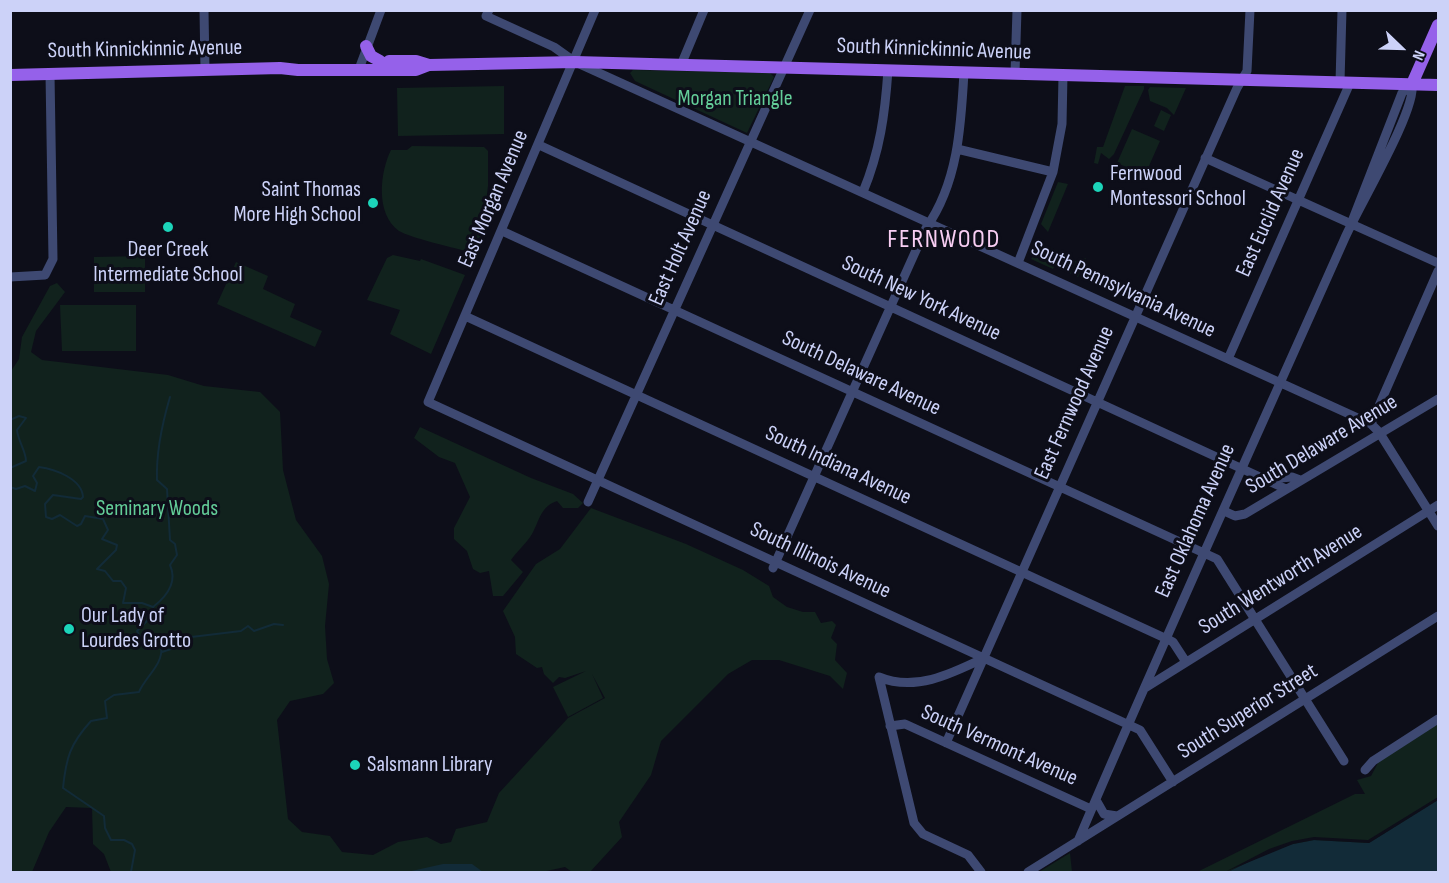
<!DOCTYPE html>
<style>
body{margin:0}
#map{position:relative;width:1449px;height:883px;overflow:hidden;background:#0d0e19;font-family:"Sofia Sans Condensed",sans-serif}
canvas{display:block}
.frame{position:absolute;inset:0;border:12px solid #ccd2f8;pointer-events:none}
.north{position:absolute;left:1371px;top:18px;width:60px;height:60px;-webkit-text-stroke:4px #0d0e19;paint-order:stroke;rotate:113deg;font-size:16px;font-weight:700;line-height:24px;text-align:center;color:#ccd2f8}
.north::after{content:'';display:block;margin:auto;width:21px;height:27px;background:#ccd2f8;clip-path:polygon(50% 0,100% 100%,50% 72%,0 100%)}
</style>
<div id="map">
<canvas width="1449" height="883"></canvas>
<div class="frame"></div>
<div class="north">N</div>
</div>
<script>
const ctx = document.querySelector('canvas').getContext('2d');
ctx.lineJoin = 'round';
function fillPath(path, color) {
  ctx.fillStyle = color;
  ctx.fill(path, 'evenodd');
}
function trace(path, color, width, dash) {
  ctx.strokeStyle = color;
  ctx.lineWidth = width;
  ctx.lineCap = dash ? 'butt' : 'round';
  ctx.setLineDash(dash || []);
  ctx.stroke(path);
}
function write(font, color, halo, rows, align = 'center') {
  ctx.font = font + ' "Sofia Sans Condensed",sans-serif';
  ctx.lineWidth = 6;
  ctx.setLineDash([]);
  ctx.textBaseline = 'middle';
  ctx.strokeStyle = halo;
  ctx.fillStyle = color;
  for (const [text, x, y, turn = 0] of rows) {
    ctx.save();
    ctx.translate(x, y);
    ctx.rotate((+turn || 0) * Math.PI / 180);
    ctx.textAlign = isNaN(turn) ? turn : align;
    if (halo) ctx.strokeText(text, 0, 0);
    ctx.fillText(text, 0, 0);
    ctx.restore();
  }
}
fillPath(new Path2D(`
 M633 70 770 73 774 77 747 133 635 81 630 73Z
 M504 86V134L398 136 397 88Z
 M1125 86H1144V89L1114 154 1109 159 1101 153 1098 164 1094 163 1097 147H1103Z
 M1150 87 1186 88 1174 115 1167 108 1150 101 1148 90Z
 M1161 110 1171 115 1164 131 1154 126Z
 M1132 129 1160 141 1145 175 1117 163Z
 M412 146 484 147 488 151V186L481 244 466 251C451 247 411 238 399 231 375 214 380 172 391 150H407Z
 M1058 182 1068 184 1048 232 1041 224Z
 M1041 244 1061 252 1053 269 1031 259Z
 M393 255 420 261 421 259 465 275 431 354 390 334 400 310 367 300 387 258Z
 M145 256V292H94V257Z
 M1086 258 1078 277 1067 272 1075 261Z
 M236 262 268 276 263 289 295 304 290 317 322 331 315 347 217 304Z
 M57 283 65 292 36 331 31 352 42 360 168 375 204 386 260 392 280 412 283 470 296 520 322 556 329 584 325 626 327 659 334 683 323 694 290 701 277 720 288 819 302 832 330 836 342 852 373 855 398 842 427 837 441 844 451 842 456 829 487 822 499 793 568 718 605 698 592 674 603 698 568 717 553 687 586 671 565 678 559 677 553 683 544 674 542 667 537 668 516 654 515 637 503 611 536 564 560 549 591 508 686 544 743 570 769 586 773 597 787 607 803 612H815L821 623 832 621 836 625 831 638 837 644 835 660 847 673 843 689 830 676 779 660H752L728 674 661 741 651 775 619 822 622 837 590 872H572L565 867 542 872H111L104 854 93 844 92 808 66 807 49 832 32 872H11V371L19 359 22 337 50 286Z
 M60 305H136V351H62Z
 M420 427 531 478 573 494 583 503 578 508H563L557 501C540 507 540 520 532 534 527 543 517 551 511 560L523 572 503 596H493L489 571 480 573 473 569 467 551 454 539V528L470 497 455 463 439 457 414 438Z
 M1438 723V800L1369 843 1271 851 1228 872H1197L1355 794H1365L1357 780 1371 776 1379 761Z
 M1070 853 1072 872H1039Z`), '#11221d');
fillPath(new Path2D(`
 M1438 800V872H1228L1271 851 1293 844 1314 840 1369 843Z
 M443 864H472L483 872H407Z`), '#122b38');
fillPath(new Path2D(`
 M1438 797V800L1369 843 1314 840 1293 844 1225 872 1269 849 1292 841 1314 837 1368 840Z`), '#0d0e19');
trace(new Path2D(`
 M10 420 19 416 26 418 17 430C18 441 26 451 26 461L10 468
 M10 487 16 489 25 486 35 491 37 483 33 476 39 467C55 469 82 479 83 497L81 499 53 495 45 504 46 517 52 519 60 515 77 526 81 524 85 516 103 519 108 530 102 539 117 545 116 550 97 569 105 571 113 581H121L126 588 123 603H142L153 607 155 613 137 631 140 637 161 647C164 664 145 677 139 692L114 695 105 701 107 718 91 721C70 744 66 758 63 788L104 816 105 828 111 840H124L132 844 135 850 131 872
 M153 607C166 597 178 583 170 565L177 555 175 544 170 540 167 489 157 480C156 452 162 424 170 397
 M162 652 177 647 183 638 241 631 248 626 254 631 274 624 283 625`), '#122b38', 2);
trace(new Path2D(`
 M204 10 205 70
 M489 10 486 16 554 47 575 62 1371 424
 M595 10 428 402 1140 730 1173 782
 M681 65 704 10
 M359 69 381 10
 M1015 73 1017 10
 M1340 82 1342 10
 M539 145 1286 489
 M957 149 1053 172
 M1205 158 1438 263
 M863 192C880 151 885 114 888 70
 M502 231 1217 559 1344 761
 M1018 263 1053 172 1062 124 1063 75
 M1438 271 1371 424 1379 432 1438 526
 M10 277 45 275 53 259 50 74
 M465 316 1167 639 1173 642 1186 662
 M1228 359 1350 83
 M1268 479 1292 477 1300 480
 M588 502 810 10
 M1224 511 1235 516 1245 514 1438 399
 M773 568 926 228C958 183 961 126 964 72
 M1145 688 1438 505
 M890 726 905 724 1091 809
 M946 743 1237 88 1247 71 1250 10
 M1365 770 1373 761 1438 719
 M1096 800 1104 814 1117 816
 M1078 841C1164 639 1255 440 1344 240 1357 209 1417 110 1412 84L1402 93 1353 219
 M981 872 968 855 923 834 914 823 879 677C915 692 951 674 984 658
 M1028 872 1438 616`), '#3e4972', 9);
trace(new Path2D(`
 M366 46 371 56 380 61
 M389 61H416L429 65
 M10 75 280 68 298 70H416L429 65 575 62 1438 85
 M1412 84 1438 25`), '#9561ea', 12);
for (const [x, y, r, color] of [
 [1098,187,6,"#1cd4b9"],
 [373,203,6,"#1cd4b9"],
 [168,227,6,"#1cd4b9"],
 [69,629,6,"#1cd4b9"],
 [355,765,6,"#1cd4b9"]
]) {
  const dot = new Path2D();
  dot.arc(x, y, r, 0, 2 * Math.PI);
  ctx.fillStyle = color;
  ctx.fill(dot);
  trace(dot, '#0d0e19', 2);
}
write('22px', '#ccd2f8', '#0d0e19', [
 ["South Kinnickinnic Avenue",145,50,-1],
 ["South Kinnickinnic Avenue",934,50,2],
 ["East Morgan Avenue",494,199,-67],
 ["East Euclid Avenue",1271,213,-66],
 ["East Holt Avenue",681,248,-66],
 ["South Pennsylvania Avenue",1123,290,25],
 ["South New York Avenue",921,299,25],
 ["South Delaware Avenue",861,374,25],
 ["East Fernwood Avenue",1075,403,-66],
 ["South Delaware Avenue",1322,445,-31],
 ["South Indiana Avenue",838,466,25],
 ["East Oklahoma Avenue",1196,521,-66],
 ["South Illinois Avenue",820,561,25],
 ["South Wentworth Avenue",1281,580,-32],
 ["South Superior Street",1248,712,-32],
 ["South Vermont Avenue",999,746,24]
]);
write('22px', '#63cd98', '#0d0e19', [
 ["Morgan Triangle",735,99],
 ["Seminary Woods",157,509]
]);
write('22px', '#ccd2f8', '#0d0e19', [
 ["Fernwood",1110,174],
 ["Montessori School",1110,199],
 ["Saint Thomas",361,190,"right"],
 ["More High School",361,215,"right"],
 ["Deer Creek",168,250,"center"],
 ["Intermediate School",168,275,"center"],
 ["Our Lady of",81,616],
 ["Lourdes Grotto",81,641],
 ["Salsmann Library",367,765]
], 'left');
ctx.letterSpacing = '1.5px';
write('26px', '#f8cef3', '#0d0e19', [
 ["FERNWOOD",944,240]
]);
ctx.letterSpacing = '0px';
</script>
